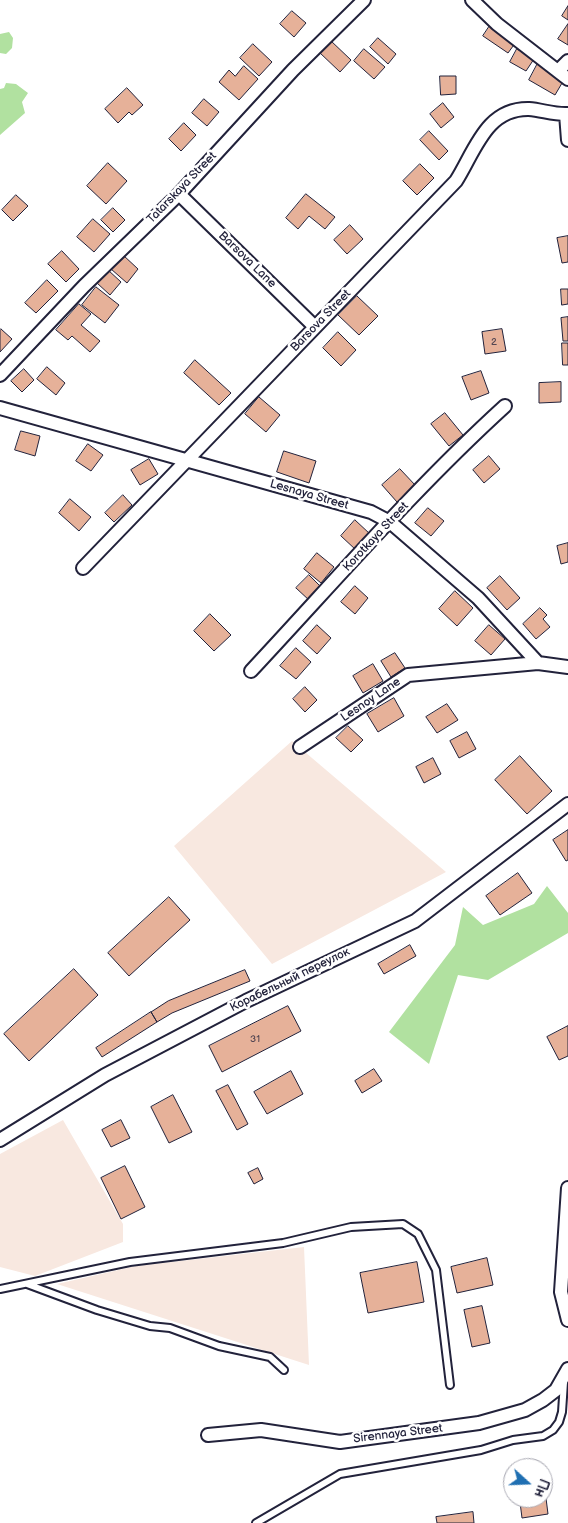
<!DOCTYPE html>
<meta charset="utf-8">
<style>
body{margin:0}
#map{position:relative;width:568px;height:1523px;overflow:hidden;background:#fff;font-family:"Balsamiq Sans",sans-serif}
canvas{display:block}
.north{position:absolute;left:503px;top:1458px;width:50px;height:50px;box-sizing:border-box;background:#fff;border:1px solid #a7a7b1;border-radius:50%;rotate:110deg;font-size:14px;font-weight:700;line-height:20px;text-align:center;color:#22223b}
.north::after{content:'';display:block;margin:auto;width:18px;height:22px;background:#1f6fb2;clip-path:polygon(50% 0,100% 100%,50% 72%,0 100%)}
</style>
<div id="map">
<canvas width="568" height="1523"></canvas>
<div class="north">Пн</div>
</div>
<script>
const ctx = document.querySelector('canvas').getContext('2d');
ctx.lineJoin = 'round';
function fillPath(path, color) {
  ctx.fillStyle = color;
  ctx.fill(path, 'evenodd');
}
function trace(path, color, width, dash) {
  ctx.strokeStyle = color;
  ctx.lineWidth = width;
  ctx.lineCap = dash ? 'butt' : 'round';
  ctx.setLineDash(dash || []);
  ctx.stroke(path);
}
function write(font, color, halo, rows, align = 'center') {
  ctx.font = font + ' "Balsamiq Sans",sans-serif';
  ctx.lineWidth = 5;
  ctx.setLineDash([]);
  ctx.textBaseline = 'middle';
  ctx.strokeStyle = halo;
  ctx.fillStyle = color;
  for (const [text, x, y, turn = 0] of rows) {
    ctx.save();
    ctx.translate(x, y);
    ctx.rotate((+turn || 0) * Math.PI / 180);
    ctx.textAlign = isNaN(turn) ? turn : align;
    if (halo) ctx.strokeText(text, 0, 0);
    ctx.fillText(text, 0, 0);
    ctx.restore();
  }
}
fillPath(new Path2D(`
 M292 741 446 872 272 964 174 846Z
 M63 1120 123 1224V1242L35 1276 0 1267V1154Z
 M304 1247 309 1365 57 1284 136 1266Z`), '#f8e8e0');
fillPath(new Path2D(`
 M9 32 13 38 12 48 6 54 0 53V34Z
 M6 83 16 84 28 93 22 102 25 113 0 135V89L4 88Z
 M547 886 568 913V933L488 980 458 975 429 1064 389 1032 455 945 463 907 483 925 534 904Z`), '#b1e1a0');
const building = new Path2D(`
 M568 6V20L562 16Z
 M292 11 306 23 294 37 280 24Z
 M491 24 516 42 508 53 483 36Z
 M568 24V45L558 39Z
 M378 38 396 54 388 64 370 47Z
 M330 40 351 60 340 72 319 52Z
 M253 44 272 62 259 76 240 58Z
 M364 49 385 67 374 79 354 61Z
 M517 49 534 59 526 71 510 62Z
 M538 63 565 78 555 95 529 80Z
 M244 66 258 79 239 100 219 82 229 70 235 76Z
 M440 76H456V94L441 95Z
 M127 88 143 105 132 115 129 112 118 123 105 109Z
 M204 99 219 112 207 126 192 113Z
 M443 103 454 117 441 128 430 114Z
 M184 123 196 135 181 151 169 139Z
 M429 131 448 151 439 160 420 140Z
 M108 163 127 181 106 204 87 186Z
 M420 164 434 178 417 195 403 181Z
 M306 194 335 217 325 229 309 216 298 229 286 218Z
 M16 195 28 206 13 221 2 210Z
 M113 208 125 220 113 232 101 220Z
 M93 219 110 234 94 252 77 237Z
 M350 225 363 239 347 254 334 240Z
 M568 236V262L562 263 557 238Z
 M62 251 79 269 66 282 48 264Z
 M123 255 138 269 127 283 111 269Z
 M108 270 121 282 110 295 97 283Z
 M47 280 58 291 36 313 25 303Z
 M96 287 119 305 105 323 82 305Z
 M561 289H568V304L562 305Z
 M357 296 378 316 359 335 338 315Z
 M79 304 91 314 81 325 100 341 90 352 72 336 68 340 56 330Z
 M568 317V341H563L561 318Z
 M1 329 12 339 0 352V330Z
 M502 329 506 351 485 354 482 332Z
 M338 332 356 350 341 366 323 348Z
 M562 343H568V365H563Z
 M195 360 231 393 219 405 184 373Z
 M47 367 65 383 56 395 37 379Z
 M24 369 34 380 22 392 11 381Z
 M481 371 489 393 471 400 462 377Z
 M561 382V402L539 403V383Z
 M259 397 280 415 266 432 245 414Z
 M445 413 463 435 449 446 431 424Z
 M21 431 40 436 35 456 15 450Z
 M88 444 103 455 91 471 76 461Z
 M284 451 316 461 309 483 277 472Z
 M489 456 500 469 484 483 473 470Z
 M149 459 158 474 140 485 131 470Z
 M400 469 416 486 397 502 382 485Z
 M123 495 132 505 114 522 105 513Z
 M70 499 91 517 79 531 59 513Z
 M428 508 444 521 431 536 415 523Z
 M355 520 370 534 356 550 341 536Z
 M568 543V562L561 564 557 546Z
 M317 553 334 567 321 583 304 569Z
 M309 575 322 588 310 601 296 588Z
 M500 576 520 598 507 610 487 588Z
 M355 586 368 598 355 614 341 602Z
 M455 591 473 608 457 626 439 609Z
 M540 608 547 615 543 619 550 627 536 639 523 624Z
 M210 614 231 635 214 651 194 631Z
 M317 625 331 638 317 654 303 641Z
 M489 625 505 639 491 655 475 641Z
 M296 648 311 662 296 679 280 666Z
 M395 653 405 668 391 677 381 661Z
 M373 664 383 681 363 693 353 676Z
 M305 687 317 700 305 712 293 699Z
 M394 698 404 716 378 732 367 714Z
 M447 704 458 720 437 733 426 717Z
 M348 726 363 740 351 752 336 738Z
 M467 732 476 749 459 758 450 741Z
 M520 756 552 791 527 814 495 780Z
 M433 758 441 774 424 783 416 767Z
 M568 830V860L566 861 553 840Z
 M518 873 532 893 500 915 486 896Z
 M169 897 190 920 129 976 108 953Z
 M410 945 416 956 384 974 378 964Z
 M74 969 98 995 29 1061 4 1034Z
 M245 970 250 981 172 1013 157 1022 151 1012 168 1001Z
 M288 1006 301 1031 222 1072 209 1046Z
 M151 1012 157 1022 102 1057 96 1048Z
 M568 1026V1056L559 1060 547 1037Z
 M374 1069 382 1081 362 1093 355 1081Z
 M291 1071 303 1094 267 1114 254 1092Z
 M228 1085 248 1124 237 1130 216 1091Z
 M173 1095 192 1132 169 1143 151 1107Z
 M121 1120 130 1138 111 1147 102 1130Z
 M125 1166 145 1207 121 1219 101 1178Z
 M258 1168 263 1179 254 1184 248 1173Z
 M487 1258 493 1285 457 1293 451 1267Z
 M417 1262 424 1302 368 1313 360 1273Z
 M482 1306 490 1343 472 1347 464 1310Z
 M546 1498 548 1514 522 1518 520 1502Z
 M473 1512 474 1523H437L436 1517Z`);
fillPath(building, '#e6b199');
trace(building, '#22223b', 1);
const service = new Path2D(`
 M27 1284 97 1310 150 1326 170 1328 219 1346 270 1357 284 1370
 M0 1289 130 1262 283 1243 351 1227 403 1224 418 1234 436 1270 450 1385
 M256 1523 340 1474 481 1450 513 1440 543 1436 553 1430 559 1422 562 1412 564 1382`);
const minor = new Path2D(`
 M472 0 497 24 568 79
 M558 71 568 61
 M566 114 568 140
 M179 194 315 327
 M0 375 84 286 179 194 293 70 364 0
 M0 408 371 512 390 522 478 598 538 663 568 667
 M83 568 456 181C475 151 486 108 529 109 542 110 555 115 568 114
 M251 671C334 582 415 488 505 406
 M300 747 408 675 538 663
 M0 1140 105 1075 246 1001 415 921 568 804
 M568 1188 561 1292 568 1320
 M208 1435 261 1430 340 1442 479 1423 525 1410 543 1400 556 1390 568 1369`);
trace(service, '#22223b', 10);
trace(minor, '#22223b', 16);
trace(service, '#fff', 6);
trace(minor, '#fff', 12);
write('10px', '#534652', null, [
 ["2",494,342],
 ["31",255,1039]
]);
write('12px', '#22223b', '#fff', [
 ["Tatarskaya Street",182,188,-46],
 ["Barsova Lane",247,260,44],
 ["Barsova Street",321,321,-46],
 ["Lesnaya Street",309,495,16],
 ["Korotkaya Street",376,537,-47],
 ["Lesnoy Lane",371,700,-34],
 ["Корабельный переулок",290,980,-26],
 ["Sirennaya Street",398,1434,-7]
]);
</script>
